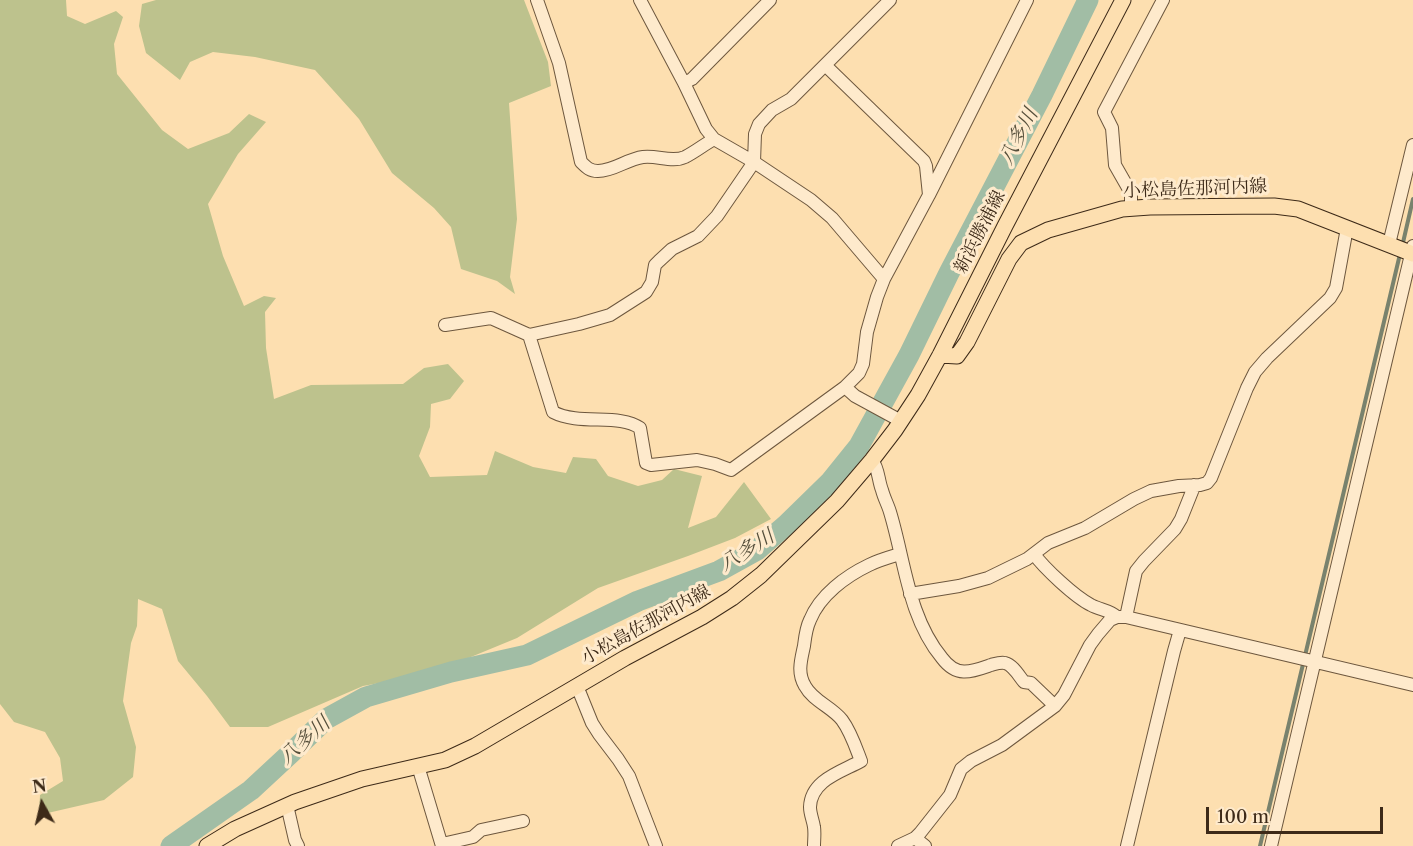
<!DOCTYPE html>
<meta charset="utf-8">
<style>
body{margin:0}
#map{position:relative;width:1413px;height:846px;overflow:hidden;background:#fddfb0;font-family:"Libre Caslon Text",serif}
canvas{display:block}
.north{position:absolute;left:12px;top:774px;width:60px;height:60px;-webkit-text-stroke:4px #feeacc;paint-order:stroke;rotate:352deg;font-size:16px;font-weight:700;line-height:24px;text-align:center;color:#3d2a18}
.north::after{content:'';display:block;margin:auto;width:21px;height:27px;background:#3d2a18;clip-path:polygon(50% 0,100% 100%,50% 72%,0 100%)}
.scale{position:absolute;left:1206px;top:807px;width:177px;height:27px;box-sizing:border-box;border:3px solid #3d2a18;border-top:0;padding-left:8px;font-size:18px;line-height:21px;white-space:nowrap;color:#3d2a18;-webkit-text-stroke:4px #feeacc;paint-order:stroke}
</style>
<div id="map">
<canvas width="1413" height="846"></canvas>
<div class="north">N</div>
<div class="scale">100 m</div>
</div>
<script>
const ctx = document.querySelector('canvas').getContext('2d');
ctx.lineJoin = 'round';
function fillPath(path, color) {
  ctx.fillStyle = color;
  ctx.fill(path, 'evenodd');
}
function trace(path, color, width, dash) {
  ctx.strokeStyle = color;
  ctx.lineWidth = width;
  ctx.lineCap = dash ? 'butt' : 'round';
  ctx.setLineDash(dash || []);
  ctx.stroke(path);
}
function write(font, color, halo, rows, align = 'center') {
  ctx.font = font + ' "Libre Caslon Text","Noto Serif JP",serif';
  ctx.lineWidth = 6;
  ctx.setLineDash([]);
  ctx.textBaseline = 'middle';
  ctx.strokeStyle = halo;
  ctx.fillStyle = color;
  for (const [text, x, y, turn = 0] of rows) {
    ctx.save();
    ctx.translate(x, y);
    ctx.rotate((+turn || 0) * Math.PI / 180);
    ctx.textAlign = isNaN(turn) ? turn : align;
    if (halo) ctx.strokeText(text, 0, 0);
    ctx.fillText(text, 0, 0);
    ctx.restore();
  }
}
fillPath(new Path2D(`
 M0 0H66L67 16 85 24 116 11 123 17 114 44 117 74 162 130 188 149 229 133 249 114 266 122 238 154 208 204 223 256 244 306 264 296 276 298 265 312 266 348 274 399 311 385 403 384 424 368 448 364 464 381 450 399 431 404 430 427 419 456 430 477 487 475 495 451 533 467 566 473 573 457 596 459 608 476 638 486 662 480 674 469 702 476 688 528 716 517 744 482 771 519 735 538 688 556 598 588 517 638 432 673 363 686 268 727H230L207 696 178 661 162 609 138 599 137 626 131 643 123 701 136 747 133 777 104 800 39 815 40 795 63 781 60 758 45 732 14 722 0 704Z
 M156 0H524L548 62 551 86 509 103 517 219 510 277 515 294 497 281 461 269 451 227 434 208 392 173 359 119 315 70 255 57 213 52 190 62 180 80 146 53 139 26 142 4Z`), '#bdc28d');
trace(new Path2D(`
 M1402 247 1413 199
 M1260 846 1400 254`), '#79826d', 4);
trace(new Path2D(`
 M171 846 251 790 292 752 326 719 366 697 451 672 527 655 638 601 719 571 757 550 786 525 830 482 859 446 909 355 949 273 1042 95 1088 0`), '#a1bda5', 21);
const minor = new Path2D(`
 M537 0 559 63 581 162C587 168 590 171 598 171 614 171 627 159 643 157 657 155 672 163 685 157 695 152 705 144 714 139L754 162 811 200 832 218 884 279
 M640 0 684 83 706 129 714 139
 M825 65 924 161 926 166 929 195
 M684 83 692 79 770 0
 M1131 208V193L1115 165 1112 128 1104 112 1163 0
 M1389 244 1413 145
 M445 325 491 318 529 335 553 412C580 426 619 413 640 428L646 463 651 465 697 460 715 464 731 470 845 387
 M529 335 579 324 610 315 646 292 652 282 655 265 659 261 672 249 698 236 717 216 754 162 755 134 759 124 772 110 791 99 890 0
 M901 421 855 396 845 387 859 373 863 364 867 332 877 297 884 279 929 195 1027 0
 M872 460C879 469 878 480 882 490 884 498 888 505 890 512 905 561 908 617 942 658 957 678 971 672 991 665 995 664 1000 662 1005 663 1013 665 1019 676 1024 682L1031 683 1055 706
 M1034 554C1044 568 1075 597 1091 605 1100 610 1110 610 1117 617
 M910 594 959 586 988 578 1027 559 1048 543 1085 528 1134 499 1151 491 1179 486 1200 485 1207 483 1211 478 1247 388 1255 372 1267 358 1330 298 1336 288 1347 228
 M1126 617 1136 571 1144 561 1175 529 1181 519 1193 489 1194 485
 M577 686 592 723 599 734 618 759 629 776 656 846
 M418 766 442 846
 M287 805 295 840 298 846
 M915 838 925 846
 M442 844 473 837 481 830 523 821
 M814 846C814 840 815 833 814 827 813 820 810 814 810 807 811 780 841 772 861 761 856 748 851 732 842 720 832 707 813 701 805 686 797 673 801 660 804 646 805 638 806 628 810 620 820 595 846 576 869 565 879 560 890 557 900 554
 M898 846 915 838 920 833 950 795 961 769 971 761 1002 745 1055 706 1064 695 1090 645 1098 634 1110 620 1117 617H1126L1413 685
 M1127 846 1174 651 1180 630
 M1271 846 1413 246`);
const major = new Path2D(`
 M940 355 957 356 967 342 1009 259 1021 243 1048 230 1122 209 1150 207 1274 206 1298 209 1413 254
 M207 846 235 829 295 802 362 779 445 760 475 746 625 658 702 617 732 598 761 575 837 501 872 460 895 430 918 395 940 355 1005 226 1123 0`);
trace(minor, '#6d573e', 14);
trace(major, '#3d2a18', 17);
trace(minor, '#feeacc', 12);
trace(major, '#fddfb0', 15);
write('18px', '#3d2a18', '#feeacc', [
 ["小松島佐那河内線",1195,189,-2],
 ["新浜勝浦線",980,232,-63],
 ["小松島佐那河内線",646,625,-29]
]);
write('italic 20px', '#564f3b', '#feeacc', [
 ["八多川",1019,137,-63],
 ["八多川",747,551,-32],
 ["八多川",305,741,-42]
]);
</script>
